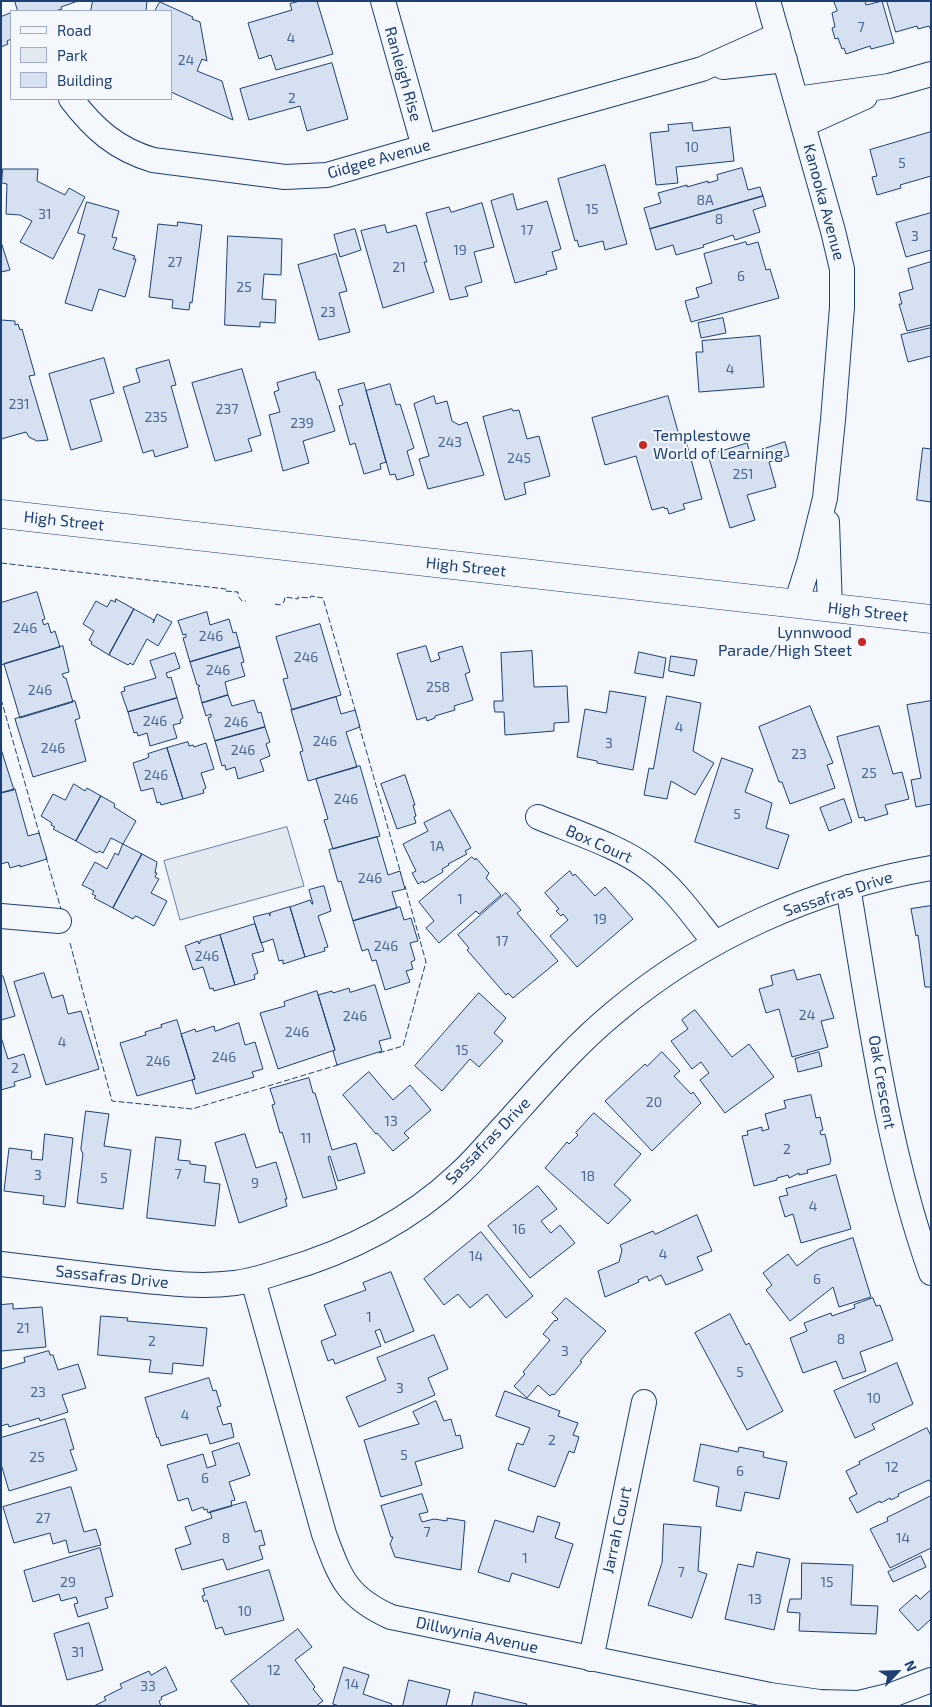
<!DOCTYPE html>
<style>
body{margin:0}
#map{position:relative;width:932px;height:1707px;overflow:hidden;background:#f4f7fb;font-family:"Exo 2",sans-serif}
canvas{display:block}
.frame{position:absolute;inset:0;border:2px solid #1d3f73;pointer-events:none}
.legend{position:absolute;left:10px;top:10px;width:162px;height:90px;box-sizing:border-box;background:#f4f7fb;border:1px solid #9eadc5;margin:0;padding:6px 9px;list-style:none;font-size:15px;color:#1d3f73}
.legend li{display:flex;align-items:center;gap:10px;height:25px}
.legend b{width:25px;border:1px solid #9eadc5}
.north{position:absolute;left:872px;top:1647px;width:50px;height:50px;-webkit-text-stroke:4px #f4f7fb;paint-order:stroke;rotate:66deg;font-size:14px;font-weight:700;line-height:20px;text-align:center;color:#1d3f73}
.north::after{content:'';display:block;margin:auto;width:18px;height:22px;background:#1d3f73;clip-path:polygon(50% 0,100% 100%,50% 72%,0 100%)}
</style>
<div id="map">
<canvas width="932" height="1707"></canvas>
<div class="frame"></div>
<ul class="legend">
<li><b style="height:6px;background:#f4f7fb"></b>Road</li>
<li><b style="height:14px;background:#e3e9f0"></b>Park</li>
<li><b style="height:14px;background:#d5e0f0"></b>Building</li>
</ul>
<div class="north">N</div>
</div>
<script>
const ctx = document.querySelector('canvas').getContext('2d');
ctx.lineJoin = 'round';
function fillPath(path, color) {
  ctx.fillStyle = color;
  ctx.fill(path, 'evenodd');
}
function trace(path, color, width, dash) {
  ctx.strokeStyle = color;
  ctx.lineWidth = width;
  ctx.lineCap = dash ? 'butt' : 'round';
  ctx.setLineDash(dash || []);
  ctx.stroke(path);
}
function write(font, color, halo, rows, align = 'center') {
  ctx.font = font + ' "Exo 2",sans-serif';
  ctx.lineWidth = 4;
  ctx.setLineDash([]);
  ctx.textBaseline = 'middle';
  ctx.strokeStyle = halo;
  ctx.fillStyle = color;
  for (const [text, x, y, turn = 0] of rows) {
    ctx.save();
    ctx.translate(x, y);
    ctx.rotate((+turn || 0) * Math.PI / 180);
    ctx.textAlign = isNaN(turn) ? turn : align;
    if (halo) ctx.strokeText(text, 0, 0);
    ctx.fillText(text, 0, 0);
    ctx.restore();
  }
}
const green = new Path2D(`
 M287 827 304 886 180 920 164 861Z`);
fillPath(green, '#e3e9f0');
trace(green, '#687fa3', 1);
const building = new Path2D(`
 M15 1H78L61 7 62 9 55 11H18Z
 M93 1H147L146 11H91Z
 M300 1H317L333 54 276 70 271 55 259 59 248 23 292 10 290 4Z
 M834 1H865L866 5 882 1 894 43 871 49 870 46 846 54 844 48 842 49 838 38 835 39 832 28 835 27 832 13 837 11Z
 M887 1H931V30L929 26 918 29 917 26 896 32Z
 M160 2 193 17 192 19 200 22 207 61 202 59 197 71 222 81 233 120 171 92V11H155Z
 M11 13V39L7 41 8 44 1 47V17Z
 M332 63 348 119 307 131 300 106 249 120 240 89Z
 M692 123 693 131 730 127 734 161 676 167 678 183 656 185 650 133 669 131 668 125Z
 M931 132V176L900 185 901 188 877 195 872 177 877 176 870 150Z
 M605 165 627 244 605 250 603 241 579 247 577 240 575 241 558 179Z
 M742 168 748 190 760 187 763 196 650 229 644 208 661 203 658 193 687 185V187L708 181V183L718 180 717 175Z
 M3 169H38L37 181 65 195 69 188 85 197 53 259 20 242 32 221 20 215 6 214 7 184 2 183Z
 M513 194 517 210 547 201 561 249 552 252 557 269 546 272 547 274 515 283 491 201Z
 M763 196 766 206 753 210 760 232 735 240 733 235 703 245 704 247 676 255 673 245 656 250 650 229Z
 M87 202 119 211 112 237 117 238 113 249 135 256 133 259H136L125 297 99 289 92 311 65 303 85 235 78 233Z
 M482 203 494 247 474 252 482 282 465 287 468 296 450 300 426 213 449 207 451 212Z
 M931 213V250L906 257 896 223Z
 M178 222 202 225 192 303 190 302 189 310 172 308 173 300 149 297 158 224 177 226Z
 M385 225 387 233 416 225 427 262H424L434 292 383 308 361 231Z
 M355 229 361 250 340 257 334 235Z
 M228 236 282 239 281 275 264 274 262 299 276 300 275 323 260 322V327L225 325Z
 M1 242 10 270 1 272Z
 M746 242 747 245 758 242 766 270 770 269 779 298 691 322 685 301 699 297 696 288 712 283 704 254Z
 M336 254 347 291 339 293 350 332 319 340 298 265Z
 M931 262V325L907 331 899 304H902L899 293 913 289 908 269Z
 M723 318 726 333 701 338 698 323Z
 M1 320 15 321V325L18 324 20 330 22 329 35 375 29 376 48 440 37 441 29 437 26 432 1 439Z
 M931 328V356L908 362 901 335Z
 M760 336 764 387 699 392 696 352H703L702 341Z
 M104 358 114 393 90 400 102 441 71 450 49 374Z
 M169 360 176 385 171 386 188 447 155 457 153 450 143 453 123 387 140 382 136 369Z
 M242 369 261 435 248 439 252 451 215 461 192 383Z
 M315 372 317 380H319L335 431 303 441 309 463 283 471 269 415 280 412 274 392 279 390 277 383Z
 M364 383 386 462 380 464 381 469 364 474 355 443 350 445 339 406 343 405 338 390Z
 M390 384 396 405 400 404 414 448 407 451 414 475 397 480 395 474 390 475 366 391Z
 M434 396 436 404 447 401 452 421 459 425 467 422 484 475 428 489 419 459 429 456 414 404Z
 M668 396 679 435 684 434 702 499 683 504 685 509 669 514 667 508 665 509 664 507 652 510 636 456 605 465 592 418Z
 M512 409 513 411 519 410 527 439 539 436 550 476 524 483 526 494 505 500 483 417Z
 M785 442 789 456 769 462 776 487 747 495 755 520 730 528 708 455 747 443 750 453Z
 M923 448 931 449V502L917 500Z
 M37 592 45 619 42 620 44 625 48 623 51 633 55 631 60 647 1 665V603Z
 M116 599 134 609 109 655 91 644 92 642 89 640 94 631 83 624 96 601 107 607 111 600 115 602Z
 M134 609 154 620 153 623 157 614 172 622 158 646 147 639 133 665 130 663 128 665 109 655Z
 M207 612 210 625 229 619 233 633 236 632 240 647 190 662 183 638 186 637V634L183 635 178 621Z
 M320 624 341 695 292 710 283 679 288 678 276 637Z
 M63 646 69 672 62 674 64 678H66L73 702 20 718 4 664Z
 M426 646 431 662 440 659 438 653 462 646 470 672 465 674 473 700 454 706 455 710 435 716V718L427 721 426 717 417 720 397 654Z
 M240 647 244 662 241 663 245 676 225 682 228 695 202 703 198 687 200 686 199 685H197L190 662Z
 M532 651 534 687 567 686 569 722 554 723V731L505 735 504 712H495L494 707V701H503L501 653Z
 M639 652 666 658 663 678 635 673Z
 M175 653 180 668 166 673 168 678 171 677 177 698 128 712 121 692 125 691 124 687 156 678 150 661Z
 M671 656 697 660 694 676 669 671Z
 M610 691 646 697 633 770 597 763V761L577 757 585 709 606 713Z
 M228 695 232 706 254 700 258 713 261 712 265 727 215 741 208 718 211 717V714L206 716 202 703Z
 M667 696 701 703 693 751 714 763 695 795 671 781 667 799 644 795 649 768 653 769Z
 M336 697 341 714 355 710 360 727 346 732 357 767 308 781 300 752 303 751 291 710Z
 M177 698 183 718 180 720 181 723 173 725 177 738 150 746 147 733 138 736 137 732 134 733 128 712Z
 M75 701 80 718 75 720 86 761 33 777 15 719Z
 M931 701V804L916 807 911 780 921 778 907 705Z
 M810 706 833 763 827 765 835 788 790 804 782 782H779L759 727Z
 M879 726 893 774 902 772 909 799 885 805 888 814 865 821 864 817 859 818 837 737Z
 M265 727 270 742 266 744 270 756 260 760 264 771 238 779 235 767 226 770 225 765 222 766 215 741Z
 M188 742 189 746 193 745 194 747 206 743 214 769 201 773 206 788 203 790 204 793 183 799 167 748Z
 M167 748 183 799 161 805 160 802 157 803 153 788 141 791 133 763 145 759 149 757 148 754Z
 M1 749 14 790 1 793Z
 M722 758 753 769 745 792 772 803 766 828 789 835 778 869 695 842Z
 M360 766 380 836 333 849 324 820 328 819 316 779Z
 M405 775 415 805H413L416 816 414 817 416 823 397 829 381 784Z
 M74 784 85 791 87 788 101 796 76 841 53 829 55 827 51 825 52 823 41 816 53 794 65 800Z
 M15 789 28 836 39 833 47 859 20 867V865L10 868 8 862 1 864V793Z
 M101 796 115 804 114 807 136 821 123 844 111 838 103 853 99 851 97 853 76 841Z
 M844 799 852 822 829 831 820 808Z
 M450 810 471 848 465 851 467 854 448 864 449 865 442 869 443 872 424 883 423 881 418 884 412 873 416 871 403 844 428 831 424 823Z
 M377 837 388 875 400 871 405 889 392 892 397 908 353 921 341 881 338 882 329 850Z
 M123 844 142 854 113 908 94 898 96 896 92 894 94 891 82 885 95 862 107 869 115 853 118 855Z
 M142 854 157 862 155 873H157L155 877 159 879 151 893 167 901 154 926 138 917 135 916 133 919 113 908Z
 M472 857 475 860 476 858 489 873 486 878 501 895 479 914 476 911 439 943 426 928 434 921 419 902Z
 M570 871 573 876 575 874 595 896 605 887 633 919 577 967 550 936 568 920 563 914 561 916 556 911 559 909 545 893Z
 M324 886 331 911 318 916 328 947 324 948 325 951 305 957 290 907 310 900 312 904H313L309 890Z
 M506 893 521 910 517 913 558 961 513 998 508 993 506 995 467 950 469 948 458 935Z
 M931 906V987H925L918 935 916 936 911 909Z
 M290 907 305 957 283 964V960L279 961 273 939 261 943 253 917 269 913 270 916V913Z
 M400 907 404 920 411 918 418 941 410 943 415 960 411 962 413 969 406 971 410 982 385 990 376 960 372 961 368 949 362 951 353 921Z
 M255 924 264 951 252 954 258 973 254 975 255 979 235 985 220 935Z
 M220 935 235 985 214 991 213 988 210 989 203 967 193 970 185 946 198 941 199 944 200 943V941Z
 M794 970 797 980 820 974 834 1018 821 1021 828 1047 792 1057 779 1009 766 1013 759 989 773 985 771 976Z
 M44 973 52 998 63 995 68 1014 81 1011 99 1069 46 1085 14 982Z
 M3 976 15 1016 1 1020V977Z
 M375 985 391 1038 379 1041 382 1051 337 1065 333 1051 335 1050 318 995 332 991 333 993 349 988 350 992Z
 M317 991 335 1050 278 1069 260 1013 285 1006 284 1002Z
 M479 993 506 1018 494 1033 503 1041 479 1067 470 1059 442 1091 415 1066Z
 M695 1010 732 1057 749 1044 774 1077 725 1113 700 1080 709 1073 701 1062 692 1069 671 1041 688 1029 682 1020Z
 M177 1020 195 1079 137 1096 120 1043 146 1035 145 1032 162 1027 161 1025Z
 M239 1023 245 1045 255 1042 263 1069 252 1072 254 1077 196 1094 192 1080 195 1079 181 1034 195 1029 196 1032 214 1026 215 1031Z
 M1 1037 8 1059 24 1054 31 1077 14 1082 15 1086 1 1090Z
 M662 1052 680 1071 674 1076 691 1094 693 1092 701 1103 652 1151 605 1101 645 1064 647 1066Z
 M819 1052 822 1066 798 1072 795 1059Z
 M369 1072 393 1100 410 1085 431 1110 404 1133 409 1138 393 1151 377 1133 376 1134 343 1095Z
 M309 1078 313 1093H315L332 1150 356 1143 365 1173 338 1181 330 1156 328 1157 337 1189 303 1198 282 1132 280 1133 272 1105 275 1104 270 1089Z
 M811 1095 816 1118 820 1117 823 1130 820 1131 821 1135 825 1134 831 1161 830 1162V1164L807 1170 808 1173 799 1175V1173L789 1178 788 1175 777 1178V1180L754 1186 742 1136 748 1135 747 1131 762 1127V1131L769 1129 765 1114 786 1108 784 1101Z
 M86 1111 109 1114 104 1146 131 1150 123 1209 77 1203 83 1154 81 1150Z
 M594 1113 641 1154 614 1185 631 1200 608 1224 545 1168 567 1142 569 1144 578 1135 576 1133Z
 M45 1134 73 1138 65 1207 43 1204 44 1196 4 1191 9 1148 32 1151 31 1159 42 1160Z
 M245 1134 256 1168 276 1162 287 1199H285L287 1206 239 1223 215 1143Z
 M156 1137 181 1140 178 1160 190 1161V1164L206 1166 204 1182 220 1184 215 1226 147 1218Z
 M836 1175 851 1229 801 1243 793 1214 785 1217 779 1197 788 1195 786 1189Z
 M538 1186 557 1209 541 1221 551 1233 560 1225 575 1243 530 1278 488 1226Z
 M697 1215 712 1251 697 1257 703 1270 666 1285 661 1275 649 1281 647 1276 638 1280 639 1282 605 1297 598 1271 619 1262 622 1250 620 1245 653 1231 655 1234Z
 M481 1232 533 1296 506 1318 487 1294 470 1308 458 1294 444 1305 424 1279Z
 M853 1238 871 1297 839 1307 833 1287 790 1321 766 1290 772 1285 763 1273 788 1254 797 1266 819 1249Z
 M391 1272 414 1331 385 1343 380 1329 375 1331 381 1346 335 1364 333 1359 328 1361 321 1341 336 1335 324 1305 366 1290 363 1283Z
 M566 1298 606 1331 580 1361 582 1362 554 1395 552 1394 550 1396 538 1385 527 1398 514 1386 525 1374 523 1372 550 1340 543 1334 555 1320 556 1321 558 1319 552 1313Z
 M873 1298 876 1306 880 1305 893 1340 860 1352 866 1371 843 1379 836 1361 803 1373 790 1338 807 1331 804 1323 831 1313 832 1316 855 1308 854 1305Z
 M13 1304V1309L42 1307 46 1347 1 1351V1305Z
 M730 1314 746 1345 749 1343 783 1411 747 1430 695 1333Z
 M101 1316 128 1318 127 1321 207 1328 203 1366 173 1363 172 1374 149 1372 151 1360 98 1355Z
 M434 1335 448 1369 428 1378 435 1395 359 1427 346 1397 386 1380 377 1358Z
 M49 1351 50 1355H53L58 1370 78 1364 86 1388 62 1395 68 1412 40 1421 39 1418 9 1427 8 1424 1 1426V1369L25 1362 24 1358Z
 M897 1363 913 1404 872 1424 875 1429 855 1438 834 1391Z
 M209 1378 213 1391 216 1390 221 1406 217 1407 223 1425 231 1423 234 1437 210 1444 207 1434 161 1446 158 1437 157 1438 145 1398Z
 M505 1391 560 1411 558 1416 578 1423 573 1435 579 1437 574 1453 569 1451 555 1487 508 1470 517 1443 523 1445 530 1428 496 1416Z
 M436 1401 444 1421 451 1419 456 1436 460 1435 463 1448 415 1462 422 1485 381 1497 364 1440 419 1424 413 1412Z
 M65 1419 74 1449 70 1450 77 1470 9 1491 1 1464V1438Z
 M927 1428 931 1436V1483L929 1480 898 1494 899 1496 891 1500 890 1498 881 1503 880 1501 857 1513 849 1498 857 1494 846 1471 860 1464 859 1462Z
 M239 1443 250 1475 229 1482 235 1500 231 1501 232 1506 208 1513 207 1509 204 1510 203 1507 192 1511 188 1498 178 1501 167 1465 203 1454 207 1468 216 1465 212 1452Z
 M701 1444 738 1452 739 1447 764 1452 763 1457 787 1462 779 1499 745 1492 741 1511 716 1506 719 1487 694 1481Z
 M71 1487 84 1532 96 1529 101 1545 69 1553 66 1540 53 1544 50 1533 14 1543 3 1507Z
 M422 1494 428 1512 419 1514 422 1522 434 1519 447 1521V1518L465 1521 461 1570 395 1557 390 1544 393 1537H391L381 1506Z
 M931 1496V1548L890 1568 870 1529 888 1521 887 1518Z
 M246 1502 255 1532 261 1530 265 1545 259 1546 263 1559 227 1570 223 1559 182 1570 175 1549 191 1544 185 1527 212 1518 210 1512Z
 M538 1516 560 1523 555 1538 573 1544 559 1588 512 1573 509 1582 478 1572 495 1520 533 1532Z
 M664 1524 701 1527 698 1571 707 1574 692 1618 648 1605 662 1563Z
 M100 1548 113 1596 105 1598 108 1608 78 1617 74 1604 78 1603 76 1597 61 1601 59 1594 33 1602 24 1571Z
 M757 1552 790 1559 774 1630 725 1619 738 1564 753 1567Z
 M921 1556 926 1567 893 1582 888 1572Z
 M802 1563 853 1565 851 1605 878 1606 876 1634 799 1631 800 1613 787 1612 790 1599H801Z
 M269 1570 284 1620 225 1635 222 1627 216 1629 207 1600 204 1602 202 1596 205 1595 203 1589Z
 M931 1590V1619L918 1631 899 1610 916 1595 920 1599Z
 M89 1623 103 1670 67 1680 54 1634Z
 M298 1629 312 1647 295 1660 315 1687 313 1689 323 1701 316 1706H250L231 1681Z
 M166 1667 177 1690 161 1697 162 1699 159 1701 161 1706H94L106 1700 104 1697 122 1688 120 1684 149 1671 151 1675Z
 M344 1667 369 1675 363 1694 392 1704 391 1706H339L333 1704Z
 M409 1680 450 1690 446 1706H403Z
 M475 1692 527 1704 526 1706H472Z`);
fillPath(building, '#d5e0f0');
trace(building, '#1d3f73', 1);
const street = new Path2D(`
 M383 1 424 147
 M768 1 833 231 842 269V307L833 420 825 498 809 563 796 604
 M723 67 785 60
 M71 99C94 129 116 149 153 160L285 177 327 175 424 147 702 69 778 35
 M796 99 889 86 931 74
 M803 125 865 97
 M827 522 830 608
 M538 817C571 831 622 847 649 869 675 889 694 917 715 943
 M848 887C870 1017 887 1149 931 1273
 M1 916 59 921
 M1 1264C40 1269 79 1273 118 1278 157 1282 196 1288 235 1283 251 1281 267 1276 282 1271 348 1252 408 1222 458 1175 475 1160 490 1141 506 1124 540 1086 574 1046 614 1013 704 937 815 888 931 868
 M253 1280 324 1534C340 1577 346 1597 391 1617L770 1695 820 1702 859 1703 892 1695 931 1680
 M591 1659 644 1402`);
const secondary = new Path2D(`
 M1 514 931 619`);
trace(street, '#1d3f73', 26);
trace(secondary, '#1d3f73', 29);
trace(street, '#f4f7fb', 24);
trace(secondary, '#f4f7fb', 28);
trace(new Path2D(`
 M1 563 226 589 225 591 238 592V596L242 601H246
 M275 604 280 605 284 602 285 597 298 599V597L310 598 311 596 323 598 356 713
 M1 699 40 836
 M359 725 401 874
 M46 857 61 909
 M70 943 112 1101 192 1109 341 1064
 M379 1053 403 1046 426 962 405 886`), '#1d3f73', 1, [6, 2.5]);
for (const [x, y, r, color] of [
 [643,445,5,"#c62828"],
 [862,642,5,"#c62828"]
]) {
  const dot = new Path2D();
  dot.arc(x, y, r, 0, 2 * Math.PI);
  ctx.fillStyle = color;
  ctx.fill(dot);
  trace(dot, '#f4f7fb', 2);
}
write('14px', '#4b6792', null, [
 ["7",861,27],
 ["4",291,38],
 ["24",186,60],
 ["2",292,98],
 ["10",692,147],
 ["5",902,163],
 ["8A",705,200],
 ["15",592,209],
 ["31",45,214],
 ["8",719,219],
 ["17",527,230],
 ["3",915,236],
 ["19",460,250],
 ["27",175,262],
 ["21",399,267],
 ["6",741,276],
 ["25",244,287],
 ["23",328,312],
 ["4",730,369],
 ["231",19,404],
 ["237",227,409],
 ["235",156,417],
 ["239",302,423],
 ["243",450,442],
 ["245",519,458],
 ["251",743,474],
 ["246",25,628],
 ["246",211,636],
 ["246",306,657],
 ["246",218,670],
 ["258",438,687],
 ["246",40,690],
 ["246",155,721],
 ["246",236,722],
 ["4",679,727],
 ["246",325,741],
 ["3",609,743],
 ["246",53,748],
 ["246",243,750],
 ["23",799,754],
 ["25",869,773],
 ["246",156,775],
 ["246",346,799],
 ["5",737,814],
 ["1A",437,846],
 ["246",370,878],
 ["1",460,899],
 ["19",600,919],
 ["17",502,941],
 ["246",386,946],
 ["246",207,956],
 ["24",807,1015],
 ["246",355,1016],
 ["246",297,1032],
 ["4",62,1042],
 ["15",462,1050],
 ["246",224,1057],
 ["246",158,1061],
 ["2",15,1068],
 ["20",654,1102],
 ["13",391,1121],
 ["11",306,1138],
 ["2",787,1149],
 ["7",178,1174],
 ["3",38,1175],
 ["18",588,1176],
 ["5",104,1178],
 ["9",255,1183],
 ["4",813,1206],
 ["16",519,1229],
 ["4",663,1254],
 ["14",476,1256],
 ["6",817,1279],
 ["1",369,1317],
 ["21",23,1328],
 ["8",841,1339],
 ["2",152,1341],
 ["3",565,1351],
 ["5",740,1372],
 ["3",400,1388],
 ["23",38,1392],
 ["10",874,1398],
 ["4",185,1415],
 ["2",552,1440],
 ["5",404,1455],
 ["25",37,1457],
 ["12",892,1467],
 ["6",740,1471],
 ["6",205,1478],
 ["27",43,1518],
 ["7",427,1532],
 ["8",226,1538],
 ["14",903,1538],
 ["1",525,1558],
 ["7",681,1572],
 ["29",68,1582],
 ["15",827,1582],
 ["13",755,1599],
 ["10",245,1611],
 ["31",78,1652],
 ["12",274,1670],
 ["14",352,1684],
 ["33",148,1686]
]);
write('16px', '#1d3f73', '#f4f7fb', [
 ["Ranleigh Rise",403,74,74],
 ["Gidgee Avenue",379,159,-16],
 ["Kanooka Avenue",824,202,75],
 ["High Street",64,521,6],
 ["High Street",466,567,6],
 ["High Street",868,612,6],
 ["Box Court",599,844,24],
 ["Sassafras Drive",838,894,-18],
 ["Oak Crescent",882,1082,80],
 ["Sassafras Drive",488,1141,-46],
 ["Sassafras Drive",112,1277,6],
 ["Jarrah Court",617,1530,-78],
 ["Dillwynia Avenue",477,1635,12]
]);
write('16px', '#1d3f73', '#f4f7fb', [
 ["Templestowe",653,436],
 ["World of Learning",653,454],
 ["Lynnwood",852,633,"right"],
 ["Parade/High Steet",852,651,"right"]
], 'left');
</script>
